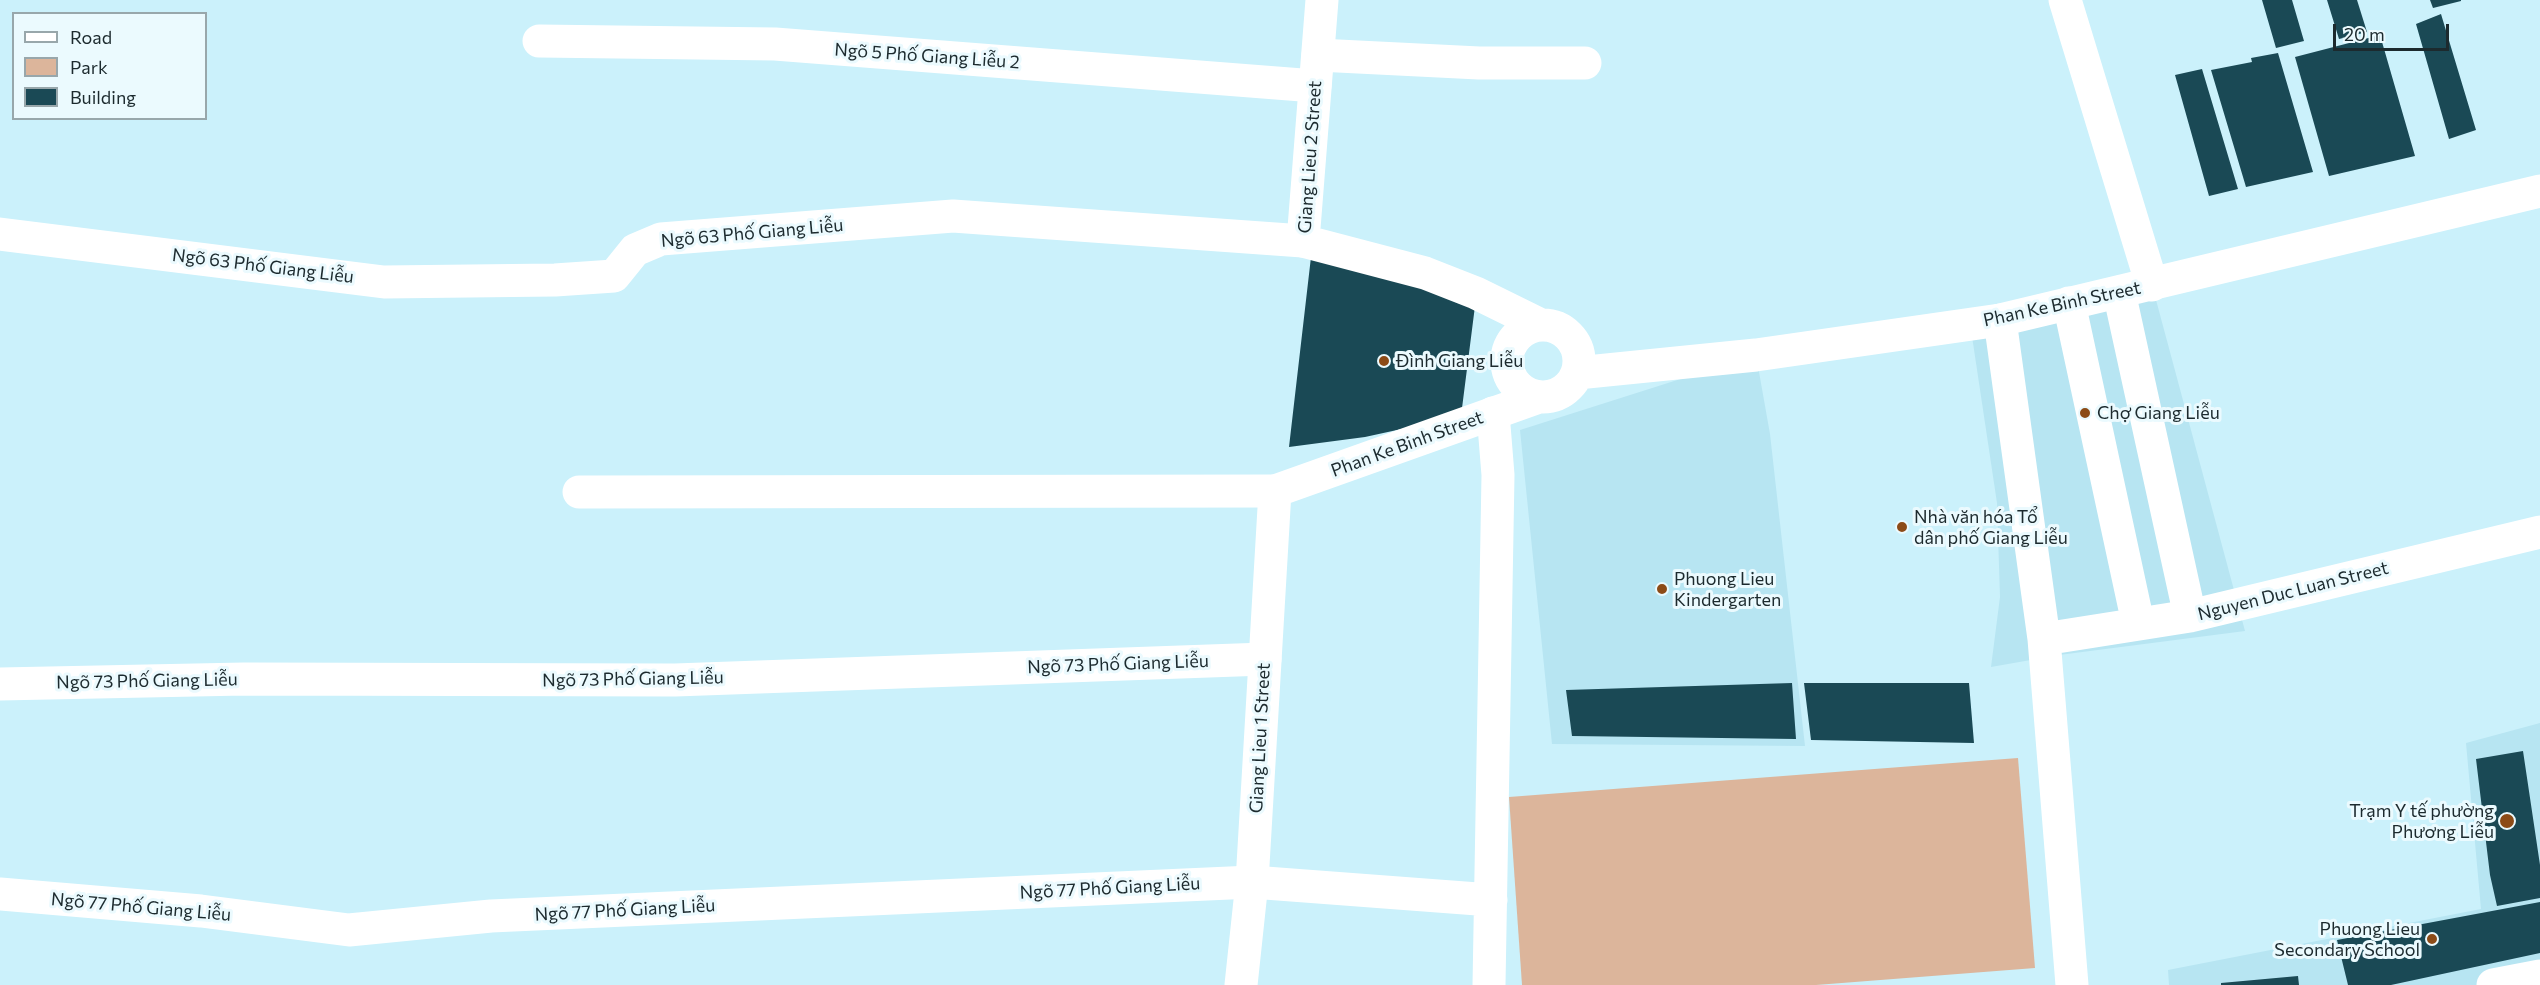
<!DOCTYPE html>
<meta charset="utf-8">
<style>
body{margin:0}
#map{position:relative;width:2540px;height:985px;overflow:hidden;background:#cbf1fb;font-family:Commissioner,sans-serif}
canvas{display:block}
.legend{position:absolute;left:12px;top:12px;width:195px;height:108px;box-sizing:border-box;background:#ebfafe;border:2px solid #98a7ab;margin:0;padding:8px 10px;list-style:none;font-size:18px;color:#1c2a2e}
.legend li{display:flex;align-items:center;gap:12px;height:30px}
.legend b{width:30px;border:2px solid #98a7ab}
.scale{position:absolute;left:2333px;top:24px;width:116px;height:27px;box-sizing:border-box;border:3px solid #1c2a2e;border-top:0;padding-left:8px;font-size:18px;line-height:21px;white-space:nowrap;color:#1c2a2e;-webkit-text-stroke:4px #ebfafe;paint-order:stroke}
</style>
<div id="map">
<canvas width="2540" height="985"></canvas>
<ul class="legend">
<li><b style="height:8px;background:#fff"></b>Road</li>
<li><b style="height:16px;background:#dcb59b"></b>Park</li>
<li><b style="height:16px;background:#1a4955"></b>Building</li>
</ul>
<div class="scale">20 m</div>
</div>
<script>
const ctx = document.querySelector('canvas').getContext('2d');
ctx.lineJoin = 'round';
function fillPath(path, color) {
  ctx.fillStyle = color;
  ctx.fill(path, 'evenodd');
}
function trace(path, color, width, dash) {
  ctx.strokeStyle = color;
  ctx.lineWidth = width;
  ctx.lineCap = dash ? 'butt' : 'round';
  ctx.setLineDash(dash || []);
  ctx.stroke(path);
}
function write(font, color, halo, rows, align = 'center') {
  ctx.font = font + ' Commissioner,sans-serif';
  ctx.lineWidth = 6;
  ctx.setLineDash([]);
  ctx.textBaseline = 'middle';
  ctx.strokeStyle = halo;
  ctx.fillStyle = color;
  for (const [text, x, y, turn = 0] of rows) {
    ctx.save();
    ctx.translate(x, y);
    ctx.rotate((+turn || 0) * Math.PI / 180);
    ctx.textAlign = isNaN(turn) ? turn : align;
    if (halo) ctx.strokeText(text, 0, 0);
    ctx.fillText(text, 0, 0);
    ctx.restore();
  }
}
fillPath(new Path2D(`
 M2152 285 2245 631 2059 655 1991 667 2000 597 1997 503 1970 323Z
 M1756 355 1770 434 1805 746 1552 744 1520 430Z
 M2540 723V985H2169L2168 970 2481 909 2466 743Z`), '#b7e5f2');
fillPath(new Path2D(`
 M2018 758 2035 968 1816 985H1522L1509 797Z`), '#dcb59b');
fillPath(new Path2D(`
 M2262 0H2292L2304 41 2276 48Z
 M2327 0H2357L2367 32 2339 39Z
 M2430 0H2461V1L2433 8Z
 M2441 14 2476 130 2449 139 2416 24Z
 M2380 35 2415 156 2329 176 2295 57Z
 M2278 53 2313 172 2246 187 2211 70 2252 62 2251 58Z
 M2202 69 2238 189 2209 196 2175 75Z
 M1311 257 1394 277 1475 306 1461 416 1365 437 1289 447Z
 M1792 683 1796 739 1572 736 1566 690Z
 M1804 683H1969L1974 743 1811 740Z
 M2523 751 2540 865V898L2497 906 2490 875 2476 759Z
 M2540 902V953L2391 985H2348L2337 940Z
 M2298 976 2299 985H2221V983Z`), '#1a4955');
trace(new Path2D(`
 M2065 0 2152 285
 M539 41 775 44 1315 86
 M1318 55 1479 63H1585
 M0 234 384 282 555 280 614 276 635 250 661 239 953 216 1303 241
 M2119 292 2190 616
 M2069 303 2138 623
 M2000 320 2044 639 2072 985
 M579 492 1275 491
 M2044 639 2190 616 2540 532
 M0 684 244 679 675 680 1265 659
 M0 894 201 911 349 930 491 916 1252 882 1491 900
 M1489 985 1498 475 1493 413
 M2493 985 2540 976`), '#fff', 33);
trace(new Path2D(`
 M1322 0 1303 241 1425 273 1476 293 1541 325
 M1507 361a36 36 0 1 1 72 0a36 36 0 1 1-72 0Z
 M1577 373 1756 355 2000 320 2540 191
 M1241 985 1252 882 1275 491 1539 397`), '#fff', 33);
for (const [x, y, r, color] of [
 [1384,361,6,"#8c4b17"],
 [2085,413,6,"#8c4b17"],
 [1902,527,6,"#8c4b17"],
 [1662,589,6,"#8c4b17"],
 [2507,821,8,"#8c4b17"],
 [2432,939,6,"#8c4b17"]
]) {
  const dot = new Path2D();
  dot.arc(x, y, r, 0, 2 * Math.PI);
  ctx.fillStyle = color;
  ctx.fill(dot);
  trace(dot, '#ebfafe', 2);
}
write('18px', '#1c2a2e', '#ebfafe', [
 ["Ngõ 5 Phố Giang Liễu 2",927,56,4],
 ["Giang Lieu 2 Street",1310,157,-86],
 ["Ngõ 63 Phố Giang Liễu",752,233,-5],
 ["Ngõ 63 Phố Giang Liễu",263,266,7],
 ["Phan Ke Binh Street",2062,304,-12],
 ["Phan Ke Binh Street",1407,444,-20],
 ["Nguyen Duc Luan Street",2293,591,-14],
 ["Ngõ 73 Phố Giang Liễu",1118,664,-2],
 ["Ngõ 73 Phố Giang Liễu",633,679,-1],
 ["Ngõ 73 Phố Giang Liễu",147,681,-1],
 ["Giang Lieu 1 Street",1260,738,-87],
 ["Ngõ 77 Phố Giang Liễu",1110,888,-3],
 ["Ngõ 77 Phố Giang Liễu",141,907,5],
 ["Ngõ 77 Phố Giang Liễu",625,910,-3]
]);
write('18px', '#1c2a2e', '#ebfafe', [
 ["Đình Giang Liễu",1396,361],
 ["Chợ Giang Liễu",2097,413],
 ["Nhà văn hóa Tổ",1914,517],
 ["dân phố Giang Liễu",1914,538],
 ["Phuong Lieu",1674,579],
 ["Kindergarten",1674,600],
 ["Trạm Y tế phường",2494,811,"right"],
 ["Phương Liễu",2494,832,"right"],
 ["Phuong Lieu",2420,929,"right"],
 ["Secondary School",2420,950,"right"]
], 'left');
</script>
